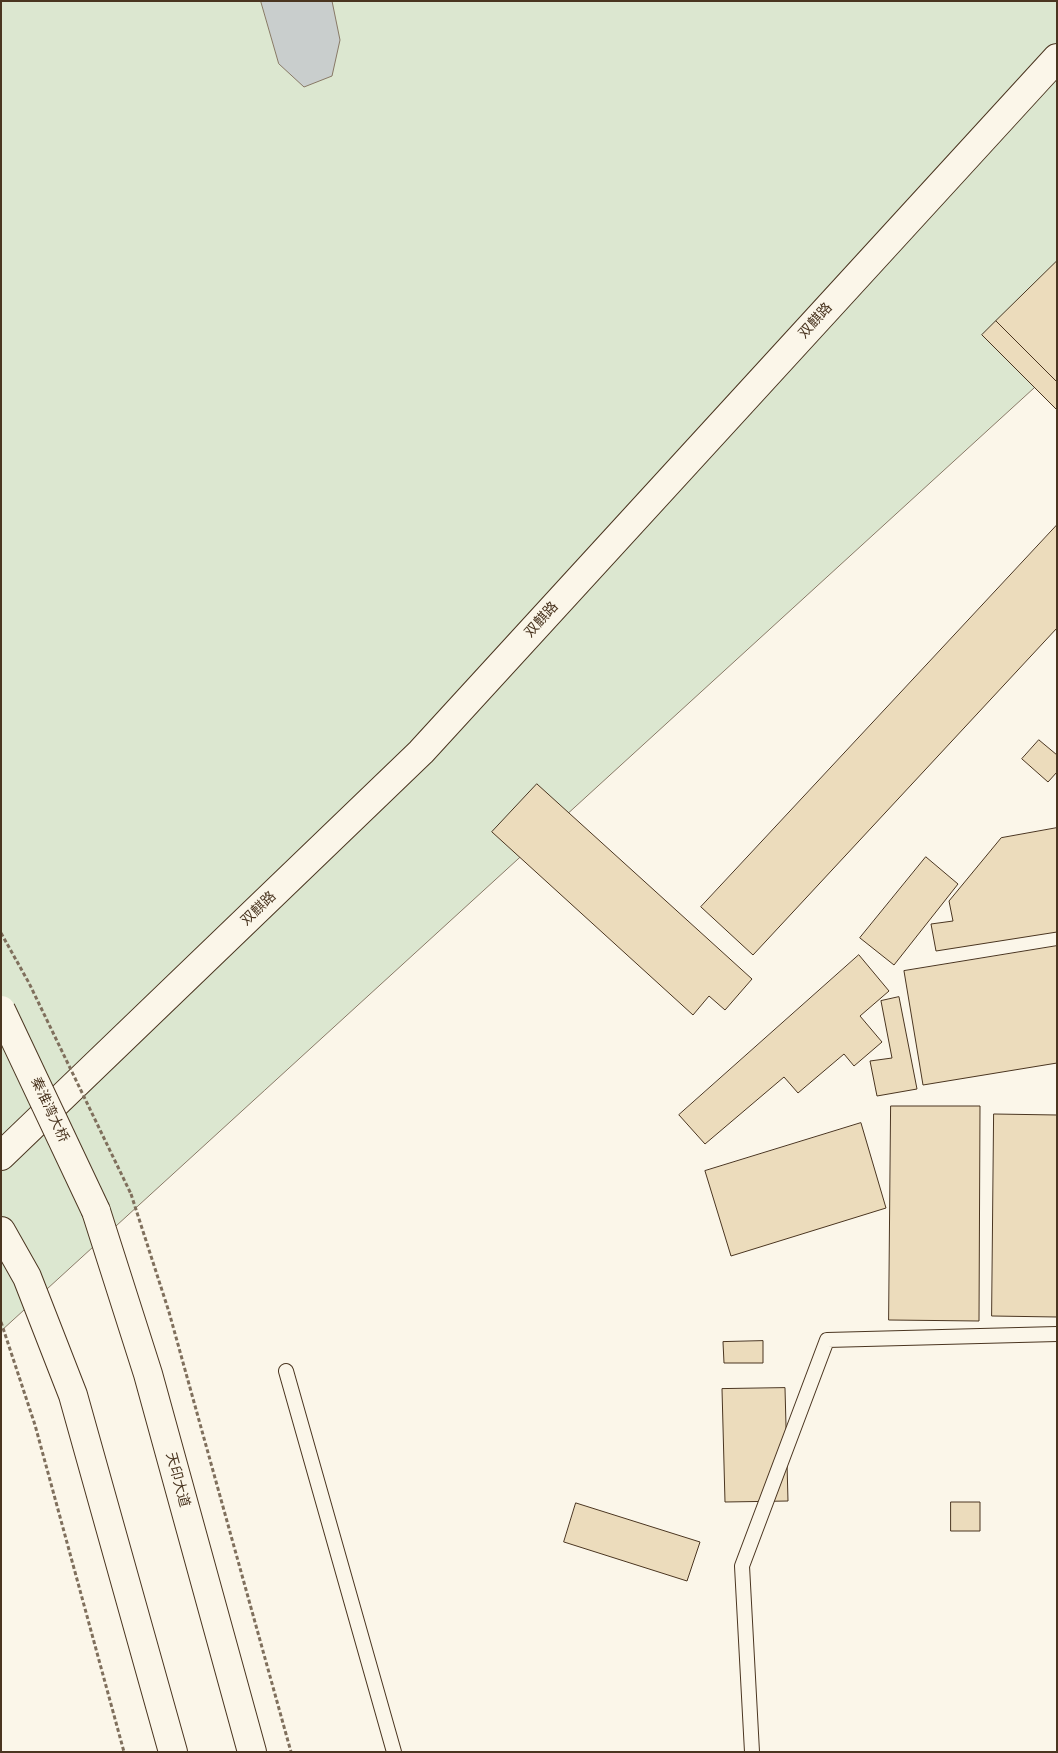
<!DOCTYPE html>
<meta charset="utf-8">
<style>
body{margin:0}
#map{position:relative;width:1058px;height:1753px;overflow:hidden;background:#fbf6e9;font-family:Roboto,sans-serif}
canvas{display:block}
.frame{position:absolute;inset:0;border:2px solid #4a3520;pointer-events:none}
</style>
<div id="map">
<canvas width="1058" height="1753"></canvas>
<div class="frame"></div>
</div>
<script>
const ctx = document.querySelector('canvas').getContext('2d');
ctx.lineJoin = 'round';
function fillPath(path, color) {
  ctx.fillStyle = color;
  ctx.fill(path, 'evenodd');
}
function trace(path, color, width, dash) {
  ctx.strokeStyle = color;
  ctx.lineWidth = width;
  ctx.lineCap = dash ? 'butt' : 'round';
  ctx.setLineDash(dash || []);
  ctx.stroke(path);
}
function write(font, color, halo, rows, align = 'center') {
  ctx.font = font + ' Roboto,"Noto Sans SC",sans-serif';
  ctx.lineWidth = 4;
  ctx.setLineDash([]);
  ctx.textBaseline = 'middle';
  ctx.strokeStyle = halo;
  ctx.fillStyle = color;
  for (const [text, x, y, turn = 0] of rows) {
    ctx.save();
    ctx.translate(x, y);
    ctx.rotate((+turn || 0) * Math.PI / 180);
    ctx.textAlign = isNaN(turn) ? turn : align;
    if (halo) ctx.strokeText(text, 0, 0);
    ctx.fillText(text, 0, 0);
    ctx.restore();
  }
}
const green = new Path2D(`
 M1 1H1057V367L1 1331Z`);
fillPath(green, '#dce7d0');
trace(green, '#887966', 1);
const water = new Path2D(`
 M261 1H332L340 40 332 76 304 87 279 64Z`);
fillPath(water, '#c9cecd');
trace(water, '#887966', 1);
const building = new Path2D(`
 M1057 261V382L996 321Z
 M996 321 1057 382V410L982 335Z
 M1057 525V628L753 955 701 907Z
 M1039 740 1057 755V772L1048 782 1022 759Z
 M537 784 752 979 725 1010 709 996 693 1015 492 832Z
 M1057 828V932L936 951 931 924 953 921 949 901 1001 838Z
 M926 857 958 884 894 965 860 938Z
 M1057 946V1063L923 1085 904 971Z
 M859 955 889 991 860 1016 882 1042 854 1066 844 1054 798 1093 784 1077 705 1144 679 1115Z
 M899 997 917 1089 877 1096 870 1061 892 1058 881 1001Z
 M891 1106H980L979 1321 889 1320Z
 M994 1114 1057 1115V1317L992 1316Z
 M861 1123 886 1208 731 1256 705 1171Z
 M763 1341V1363H724L723 1342Z
 M785 1388 788 1501 725 1502 722 1389Z
 M951 1502H980V1531H951Z
 M576 1503 700 1542 687 1581 564 1542Z`);
fillPath(building, '#ecdcbc');
trace(building, '#4a3520', 1);
const service = new Path2D(`
 M286 1371 394 1752
 M752 1752 742 1566 827 1340 1057 1334`);
const minor = new Path2D(`
 M1 1156 421 752 1057 58`);
const primary = new Path2D(`
 M96 1211 148 1374 252 1752
 M1 1231 27 1277 73 1395 173 1752`);
trace(service, '#4a3520', 16);
trace(minor, '#4a3520', 30);
trace(primary, '#4a3520', 30);
trace(new Path2D(`
 M131 1194 169 1312 291 1752
 M1 1322 35 1425 124 1752`), '#7f6f5c', 3, [4, 2.5]);
trace(service, '#fbf6e9', 14);
trace(minor, '#fbf6e9', 28);
trace(primary, '#fbf6e9', 28);
const primaryBridge = new Path2D(`
 M1 1010 96 1211`);
trace(primaryBridge, '#4a3520', 30, []);
trace(new Path2D(`
 M1 933 29 983 131 1194`), '#7f6f5c', 3, [4, 2.5]);
trace(primaryBridge, '#fbf6e9', 28);
write('14px', '#4a3520', '#fbf6e9', [
 ["双麒路",816,321,-48],
 ["双麒路",542,620,-48],
 ["双麒路",259,909,-44],
 ["秦淮湾大桥",49,1110,65],
 ["天印大道",177,1480,75]
]);
</script>
